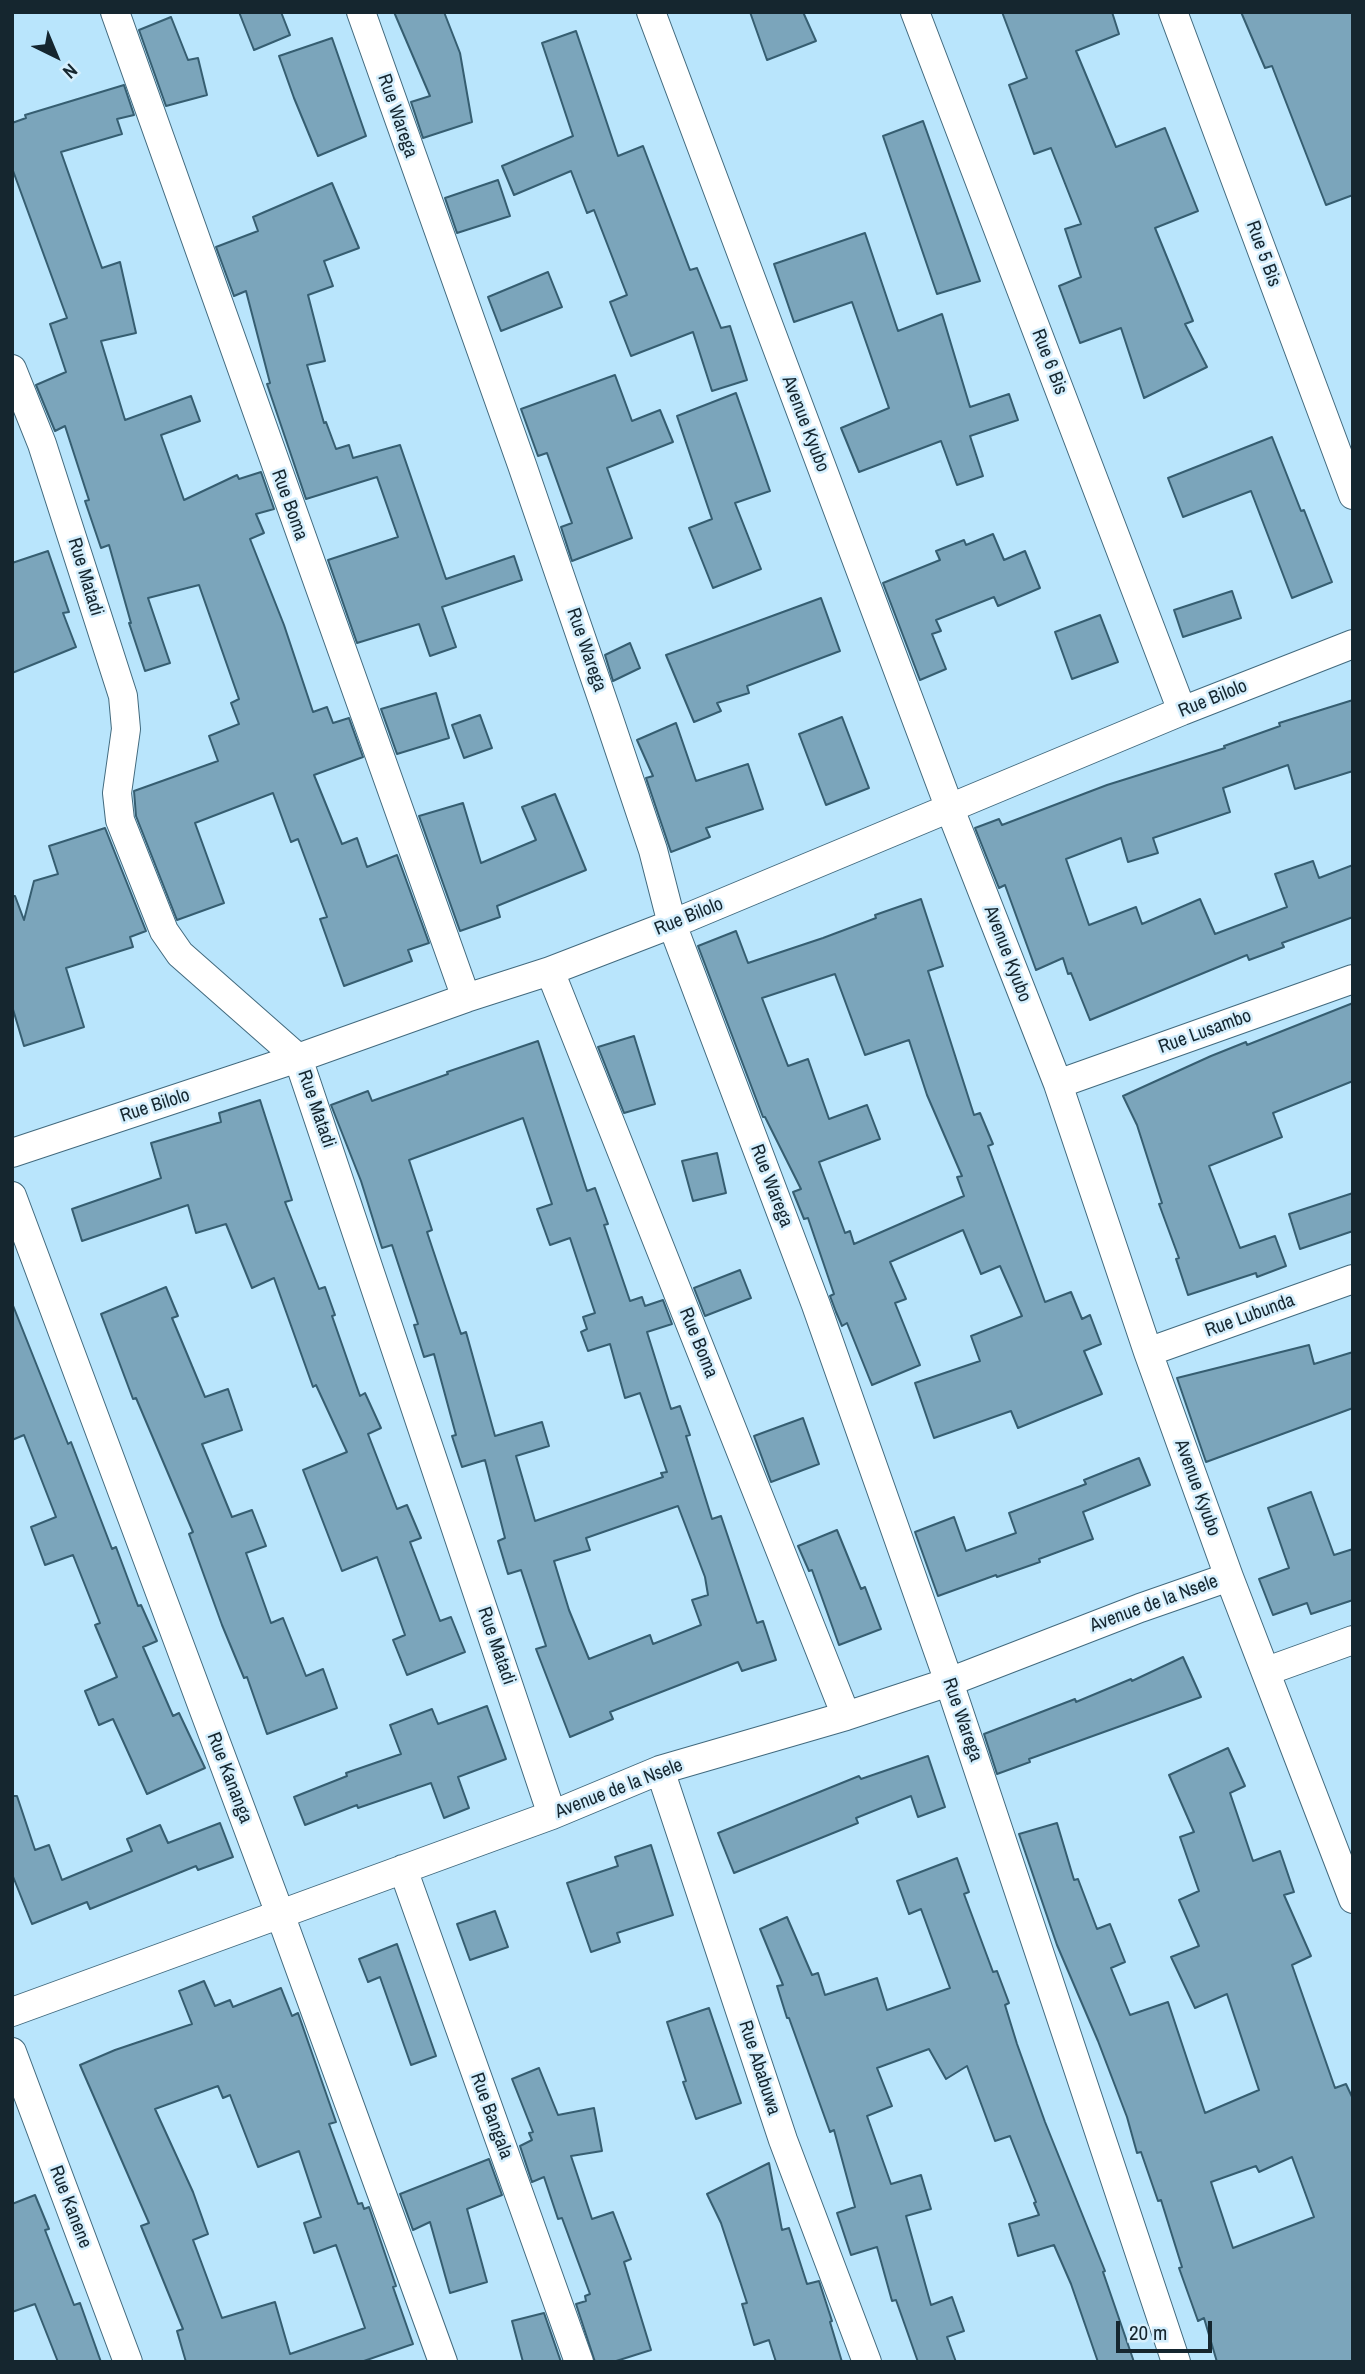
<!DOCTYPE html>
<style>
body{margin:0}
#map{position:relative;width:1365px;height:2374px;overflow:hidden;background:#b9e5fc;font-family:"Archivo Narrow",sans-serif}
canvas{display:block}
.frame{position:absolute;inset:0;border:14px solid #15262f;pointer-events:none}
.north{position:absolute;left:21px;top:21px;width:70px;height:70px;-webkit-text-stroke:5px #d5effd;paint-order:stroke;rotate:137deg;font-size:19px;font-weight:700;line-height:28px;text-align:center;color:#15262f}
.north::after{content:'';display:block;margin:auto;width:24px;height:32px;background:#15262f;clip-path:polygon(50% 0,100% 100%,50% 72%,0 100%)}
.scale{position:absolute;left:1116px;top:2321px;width:96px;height:32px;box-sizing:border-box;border:4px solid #15262f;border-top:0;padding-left:9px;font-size:21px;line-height:24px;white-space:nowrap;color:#15262f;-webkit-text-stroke:5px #d5effd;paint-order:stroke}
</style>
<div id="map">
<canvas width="1365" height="2374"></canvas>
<div class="frame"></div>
<div class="north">N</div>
<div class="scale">20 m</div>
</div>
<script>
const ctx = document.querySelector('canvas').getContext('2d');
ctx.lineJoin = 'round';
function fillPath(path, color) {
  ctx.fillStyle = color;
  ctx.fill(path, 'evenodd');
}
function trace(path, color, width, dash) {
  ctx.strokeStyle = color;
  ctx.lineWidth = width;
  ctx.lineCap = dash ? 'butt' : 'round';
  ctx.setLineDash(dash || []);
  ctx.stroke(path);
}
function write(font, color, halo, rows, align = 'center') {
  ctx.font = font + ' "Archivo Narrow",sans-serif';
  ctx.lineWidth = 5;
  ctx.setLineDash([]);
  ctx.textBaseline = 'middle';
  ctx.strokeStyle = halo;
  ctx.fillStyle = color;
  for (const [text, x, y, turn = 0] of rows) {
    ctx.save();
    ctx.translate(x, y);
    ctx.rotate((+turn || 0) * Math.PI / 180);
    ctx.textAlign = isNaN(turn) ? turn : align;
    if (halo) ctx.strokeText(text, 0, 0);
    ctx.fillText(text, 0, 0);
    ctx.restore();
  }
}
const building = new Path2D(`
 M239 12H281L290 35 254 50Z
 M394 12H444L460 53 472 122 423 138 411 102 430 96Z
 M750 12H803L816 41 767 60Z
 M1002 12H1112L1119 34 1076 51 1116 147 1165 128 1198 211 1155 228 1193 321 1185 324 1207 367 1144 398 1121 328 1080 343 1059 286 1081 277 1065 229 1081 224 1051 148 1034 154 1009 85 1027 78Z
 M1241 12H1353V195L1326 205 1272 66 1265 68Z
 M171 17 188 60 198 58 207 95 166 106 139 30Z
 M576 31 618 156 643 146 690 270 697 268 721 328 730 326 747 380 712 391 693 332 631 356 610 302 627 295 594 210 587 213 571 171 514 195 502 166 573 136 542 43Z
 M332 38 366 136 318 156 294 98 279 56Z
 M124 85 134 115 117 119 122 134 61 152 102 268 120 262 136 333 101 341 125 420 191 396 200 421 161 435 184 500 237 475 239 479 261 472 274 509 256 514 264 533 250 539 284 625 313 712 327 707 333 723 349 718 363 757 314 775 342 844 357 838 367 867 397 855 429 943 408 950 412 961 344 986 320 919 327 917 298 839 291 842 273 793 195 823 224 903 177 920 136 816 134 791 218 761 209 736 239 724 231 703 239 699 199 585 148 598 170 663 145 671 129 623H131L109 545 101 548 85 501 89 500 65 426 55 431 36 385 66 372 50 324 67 318 12 168V123L26 118 25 115Z
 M923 121 980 281 937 294 883 136Z
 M498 180 510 216 457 233 445 198Z
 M332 183 359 248 324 261 333 286 308 295 325 361 307 365 324 423 326 422 336 449 349 445 353 458 400 445 446 579 514 556 522 580 442 607 456 647 430 656 419 624 357 643 328 560 398 537 377 477 306 499 267 384 270 383 246 291 234 296 216 247 258 231 253 217Z
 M865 233 898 331 942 314 970 407 1009 394 1018 420 970 436 983 476 957 485 941 441 859 472 841 428 889 408 852 302 794 322 774 264Z
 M548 272 562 307 501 331 488 297Z
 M615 375 632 421 660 410 673 442 607 468 632 538 572 561 561 527 572 523 547 453 538 456 521 409Z
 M736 393 770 491 735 503 761 569 713 588 689 528 712 519 677 416Z
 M1272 437 1301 511 1304 510 1332 582 1292 598 1251 491 1183 517 1168 478Z
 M993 534 1004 560 1025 551 1040 588 998 606 994 597 936 620 941 631 932 634 946 669 920 680 883 583 940 560 936 551 964 540 966 545Z
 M48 551 69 612 63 613 76 647 12 673V563Z
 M1232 591 1241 618 1183 637 1174 610Z
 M821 598 840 651 747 686 749 693 717 703 721 711 694 722 666 655Z
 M1100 615 1118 662 1072 679 1055 632Z
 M630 643 640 668 613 681 605 655Z
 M436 693 449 738 397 754 381 709Z
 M1353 700V771L1295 789 1288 765 1223 788 1230 812 1153 838 1158 853 1128 862 1121 838 1066 859 1089 925 1136 907 1142 924 1200 899 1215 934 1287 907 1275 874 1313 861 1319 878 1353 865V917L1282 943 1284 947 1249 960 1247 955 1090 1020 1071 973 1068 974 1063 958 1036 970 1005 885 999 888 975 828 999 819 1002 825 1107 785 1225 748 1224 746 1280 726 1279 723Z
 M480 715 492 748 464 758 452 725Z
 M842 717 869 788 826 805 799 734Z
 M676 723 696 781 748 764 763 809 706 828 710 837 671 852 646 778 653 776 637 740Z
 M555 794 586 870 497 906 500 917 460 931 419 816 463 803 481 863 536 840 522 807Z
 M105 828 146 931 130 937 133 947 66 968 84 1027 24 1046 12 1006V896H15L24 920 34 881 58 874 49 846Z
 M921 899 943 966 928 971 974 1115 980 1113 993 1144 988 1146 1045 1302 1071 1292 1082 1319 1090 1315 1101 1344 1084 1351 1102 1394 1018 1428 1011 1411 934 1438 915 1383 980 1361 971 1336 1022 1316 1000 1266 981 1274 963 1230 890 1262 906 1299 895 1303 920 1365 872 1385 847 1323 842 1326 836 1312 830 1296 834 1294 808 1218 804 1219 793 1192 801 1189 765 1117H763L698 946 736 931 748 963 823 938 876 918 875 915ZM835 974 865 1055 909 1040 927 1095 962 1176 957 1177 964 1196 854 1244 850 1231 845 1233 819 1162 880 1139 867 1105 829 1119 808 1059 788 1066 762 998Z
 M1353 1003V1081L1273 1113 1282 1137 1209 1166 1240 1248 1275 1236 1286 1266 1257 1277 1256 1273 1188 1295 1176 1259 1179 1258 1159 1204 1162 1203 1137 1125 1123 1096 1211 1056 1246 1042 1247 1045Z
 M634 1036 655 1104 624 1113 598 1047Z
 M538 1041 587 1191 595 1188 608 1224 604 1225 630 1301 642 1297 645 1306 663 1300 672 1324 647 1332 671 1409 680 1406 690 1435 686 1436 712 1519 721 1516 757 1623 763 1621 776 1660 742 1671 738 1662 610 1712 613 1719 570 1737 536 1649 546 1646 521 1570 508 1574 498 1541 505 1538 485 1460 462 1467 452 1436 456 1435 434 1354 424 1357 414 1325 418 1324 392 1245 382 1248 361 1181 331 1105 368 1091 372 1101 448 1074 447 1072ZM523 1118 552 1204 537 1209 550 1245 570 1238 595 1313 583 1317 587 1329 581 1332 588 1351 610 1344 625 1398 640 1393 667 1472 661 1473 663 1477 535 1521 516 1456 549 1446 542 1422 495 1436 466 1332 461 1334 427 1232 432 1230 409 1160ZM678 1506 705 1577 708 1595 692 1600 701 1625 653 1644 650 1635 589 1659 569 1610 554 1561 590 1550 586 1538Z
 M260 1100 292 1200 285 1202 319 1289 325 1287 335 1315 332 1316 360 1396 365 1393 381 1428 368 1434 397 1509 407 1505 421 1538 410 1542 440 1621 451 1617 465 1652 407 1675 393 1640 405 1635 377 1557 342 1571 303 1470 347 1452 316 1385 313 1387 274 1278 252 1288 226 1224 196 1233 188 1205 82 1241 72 1209 161 1178 151 1143 221 1122 219 1113Z
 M717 1153 726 1193 693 1201 682 1161Z
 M1353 1193V1231L1300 1249 1289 1214Z
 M740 1270 751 1298 705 1316 694 1288Z
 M166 1287 178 1316 172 1318 205 1397 228 1389 242 1430 202 1444 232 1517 252 1510 266 1546 246 1553 271 1623 283 1618 306 1676 323 1669 337 1708 267 1734 247 1677 244 1678 222 1625 189 1534 193 1532 136 1398 133 1399 101 1314Z
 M12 1303 68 1444 71 1442 112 1549 116 1547 138 1606 141 1605 157 1641 143 1647 173 1716 179 1713 205 1768 147 1794 113 1719 99 1725 85 1691 117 1677 95 1625 100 1623 73 1555 45 1565 31 1527 56 1517 24 1435 12 1440Z
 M1309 1345 1314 1364 1353 1352V1408L1206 1462 1177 1378Z
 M803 1418 819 1464 771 1482 754 1436Z
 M1139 1458 1150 1485 1083 1512 1093 1539 1039 1559 1040 1562 997 1577 996 1575 938 1596 915 1532 954 1517 966 1551 1016 1533 1009 1513 1086 1484 1084 1480Z
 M1311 1492 1334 1555 1353 1549V1600L1311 1614 1307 1603 1273 1615 1259 1579 1289 1568 1268 1508Z
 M837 1530 861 1589 865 1587 881 1629 839 1645 812 1570 809 1571 798 1546Z
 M1183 1657 1201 1697 1029 1759 1030 1762 997 1774 984 1734 1075 1699 1076 1702 1131 1679 1132 1681Z
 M487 1706 506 1759 458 1777 469 1808 444 1818 431 1783 358 1808 357 1805 305 1825 294 1797 347 1776 346 1773 401 1754 390 1725 432 1709 438 1724Z
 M1228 1748 1245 1786 1230 1793 1253 1861 1280 1851 1294 1892 1284 1895 1311 1956 1292 1965 1335 2088 1346 2084 1353 2099V2362H1217L1204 2318 1198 2321 1179 2268 1182 2267 1161 2200 1158 2201 1141 2152 1137 2153 1127 2117 1098 2041 1057 1945 1019 1834 1057 1823 1074 1880 1078 1879 1097 1929 1110 1924 1125 1962 1111 1968 1130 2015 1168 2002 1205 2113 1259 2090 1227 1994 1195 2008 1171 1957 1199 1946 1179 1900 1199 1891 1180 1837 1194 1832 1169 1775ZM1292 2157 1314 2217 1233 2248 1211 2182 1256 2166 1259 2172Z
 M928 1756 945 1807 918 1817 911 1796 856 1818 858 1823 734 1873 718 1833 859 1776 861 1779Z
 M12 1796H17L35 1850 49 1845 62 1880 132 1851 127 1839 160 1825 168 1843 220 1823 233 1857 198 1870 196 1866 90 1909 87 1902 32 1924 12 1874Z
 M651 1845 673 1915 617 1933 620 1942 591 1952 567 1883 618 1866 615 1857Z
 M957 1858 969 1892 964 1894 993 1972 997 1971 1009 2003 1005 2005 1017 2044 1045 2122 1105 2271 1103 2272 1134 2362H1098L1071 2284 1054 2245 1018 2256 1009 2224 1039 2215 1034 2203 1036 2202 1010 2136 995 2141 967 2066 946 2079 929 2049 877 2068 892 2106 867 2116 891 2184 921 2175 931 2209 906 2216 931 2305 952 2297 964 2331 947 2337 956 2362H918L896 2300 892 2301 877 2247 851 2255 837 2213 855 2207 834 2130 830 2132 789 2018H787L777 1986 783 1985 760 1929 787 1917 812 1975 818 1973 825 1995 877 1978 887 2010 950 1988 921 1909 909 1914 897 1881Z
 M495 1911 508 1947 470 1960 457 1924Z
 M397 1944 436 2056 411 2065 380 1977 368 1982 359 1959Z
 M204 1981 215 2006 230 2000 233 2007 281 1988 292 2016 298 2013 336 2122 329 2124 358 2204 362 2203 364 2209 369 2207 396 2286 393 2287 413 2344 361 2362H186L177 2331 183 2329 141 2226 149 2223 80 2065 115 2050 192 2024 179 1991ZM218 2086 223 2098 230 2095 258 2167 299 2151 321 2217 304 2223 314 2253 336 2245 365 2328 290 2354 275 2302 222 2318 193 2240 208 2234 193 2192 155 2109Z
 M709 2008 741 2103 696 2119 683 2082 686 2081 667 2022Z
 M539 2068 558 2115 594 2108 602 2151 571 2156 592 2219 613 2212 631 2259 624 2262 651 2350 613 2362H595L576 2304 586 2301 585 2296 590 2294 562 2218 558 2219 544 2177 532 2182 520 2146 532 2140 529 2133 533 2132 512 2079Z
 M489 2159 502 2195 467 2209 487 2282 450 2293 430 2222 413 2230 400 2194Z
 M769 2163 782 2230 789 2228 807 2284 819 2281 832 2321 830 2322 842 2362H776L769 2340 754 2345 742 2304 747 2303 721 2223 707 2194Z
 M35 2195 49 2229 45 2230 74 2305 80 2303 101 2362H58L35 2304 12 2312V2204Z
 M544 2313 561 2362H523L512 2321Z`);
fillPath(building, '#7ba5bb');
trace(building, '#365e71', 2);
const street = new Path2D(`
 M115 12 466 998
 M361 12 522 465 606 710 653 850 672 924 816 1305 949 1682 1176 2362
 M651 12 950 809 1058 1084 1148 1352 1229 1577 1353 1899
 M915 12 1182 711
 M1173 12 1353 495
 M12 369 42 444 123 696 126 729 117 793 120 820 164 931 180 954 298 1058 552 1815
 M550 971 846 1716
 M1058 1084 1353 979
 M12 1153 298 1058 466 998 550 971 672 924 1182 711 1353 644
 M12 1196 280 1914 443 2362
 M1148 1352 1353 1279
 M1267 1671 1353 1640
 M660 1770 783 2140 867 2362
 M403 1869 579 2362
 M12 2012 552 1815 660 1770 846 1716 949 1682 1140 1608 1229 1577
 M12 2052 128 2362`);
trace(street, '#426a7e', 30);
trace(street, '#fff', 28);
write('19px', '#15262f', '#d5effd', [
 ["Rue Warega",397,116,71],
 ["Rue 5 Bis",1263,254,70],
 ["Rue 6 Bis",1049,362,69],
 ["Avenue Kyubo",805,424,69],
 ["Rue Boma",289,505,70],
 ["Rue Matadi",85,577,73],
 ["Rue Warega",586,650,71],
 ["Rue Bilolo",1213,699,-22],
 ["Rue Bilolo",689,917,-22],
 ["Avenue Kyubo",1007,954,69],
 ["Rue Lusambo",1205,1032,-20],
 ["Rue Bilolo",155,1106,-18],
 ["Rue Matadi",316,1109,71],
 ["Rue Warega",771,1186,69],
 ["Rue Lubunda",1250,1316,-20],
 ["Rue Boma",698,1343,68],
 ["Avenue Kyubo",1197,1488,70],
 ["Avenue de la Nsele",1154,1604,-20],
 ["Rue Matadi",496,1646,71],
 ["Rue Warega",962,1720,71],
 ["Rue Kananga",229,1778,69],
 ["Avenue de la Nsele",619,1789,-21],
 ["Rue Ababuwa",759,2068,72],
 ["Rue Bangala",491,2116,70],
 ["Rue Kanene",70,2207,69]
]);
</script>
